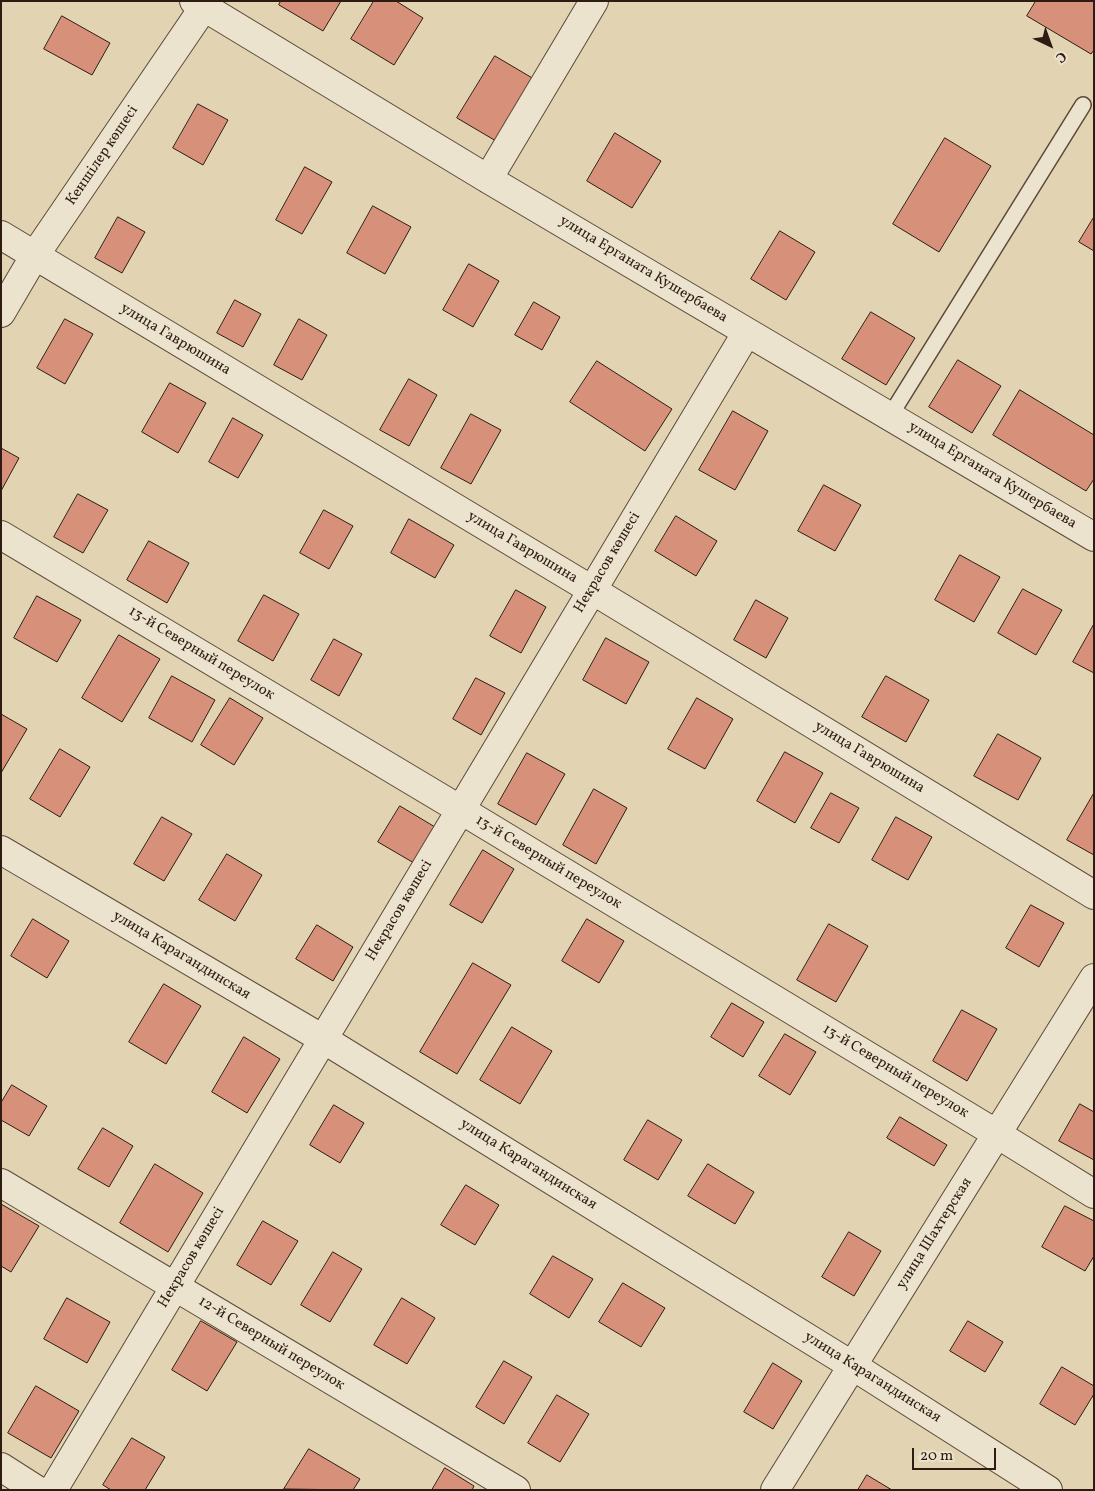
<!DOCTYPE html>
<meta charset="utf-8">
<style>
body{margin:0}
#map{position:relative;width:1095px;height:1491px;overflow:hidden;background:#e2d4b3;font-family:Vollkorn,serif}
canvas{display:block}
.frame{position:absolute;inset:0;border:2px solid #2e1c12;pointer-events:none}
.north{position:absolute;left:1025px;top:20px;width:50px;height:50px;-webkit-text-stroke:4px #ece3ce;paint-order:stroke;rotate:138deg;font-size:14px;font-weight:700;line-height:20px;text-align:center;color:#2e1c12}
.north::after{content:'';display:block;margin:auto;width:18px;height:22px;background:#2e1c12;clip-path:polygon(50% 0,100% 100%,50% 72%,0 100%)}
.scale{position:absolute;left:912px;top:1448px;width:84px;height:22px;box-sizing:border-box;border:2px solid #2e1c12;border-top:0;padding-left:6px;font-size:15px;line-height:18px;white-space:nowrap;color:#2e1c12;-webkit-text-stroke:4px #ece3ce;paint-order:stroke}
</style>
<div id="map">
<canvas width="1095" height="1491"></canvas>
<div class="frame"></div>
<div class="north">С</div>
<div class="scale">20 m</div>
</div>
<script>
const ctx = document.querySelector('canvas').getContext('2d');
ctx.lineJoin = 'round';
function fillPath(path, color) {
  ctx.fillStyle = color;
  ctx.fill(path, 'evenodd');
}
function trace(path, color, width, dash) {
  ctx.strokeStyle = color;
  ctx.lineWidth = width;
  ctx.lineCap = dash ? 'butt' : 'round';
  ctx.setLineDash(dash || []);
  ctx.stroke(path);
}
function write(font, color, halo, rows, align = 'center') {
  ctx.font = font + ' Vollkorn,serif';
  ctx.lineWidth = 5;
  ctx.setLineDash([]);
  ctx.textBaseline = 'middle';
  ctx.strokeStyle = halo;
  ctx.fillStyle = color;
  for (const [text, x, y, turn = 0] of rows) {
    ctx.save();
    ctx.translate(x, y);
    ctx.rotate((+turn || 0) * Math.PI / 180);
    ctx.textAlign = isNaN(turn) ? turn : align;
    if (halo) ctx.strokeText(text, 0, 0);
    ctx.fillText(text, 0, 0);
    ctx.restore();
  }
}
const building = new Path2D(`
 M281 1H341L323 31 279 5Z
 M374 1H396L423 18 394 65 351 39Z
 M1036 1H1094V50L1091 54 1027 16Z
 M62 16 110 43 92 75 44 49Z
 M495 56 534 79 496 141 457 118Z
 M198 104 228 120 203 165 173 148Z
 M615 133 661 161 632 208 587 181Z
 M945 138 991 166 939 252 893 224Z
 M305 167 332 182 302 234 276 220Z
 M373 206 411 227 385 274 347 253Z
 M118 217 145 232 122 273 95 258Z
 M1094 217V251L1079 242Z
 M780 231 815 252 786 300 751 279Z
 M469 264 499 281 473 327 443 310Z
 M235 300 261 314 243 347 217 333Z
 M534 302 560 317 542 350 515 335Z
 M871 312 915 338 886 385 842 359Z
 M65 319 93 334 65 384 37 368Z
 M299 319 327 335 302 380 274 365Z
 M958 360 1001 386 972 433 929 407Z
 M597 361 672 409 645 451 570 402Z
 M409 379 437 395 409 446 380 430Z
 M170 383 206 403 178 453 142 432Z
 M1020 390 1094 435V479L1086 491 993 435Z
 M733 411 768 431 735 490 699 470Z
 M471 414 501 430 471 484 441 468Z
 M233 418 263 435 238 478 209 462Z
 M1 448 19 458 1 491Z
 M824 485 861 505 835 551 798 531Z
 M78 494 108 510 83 553 54 537Z
 M324 510 353 526 329 569 300 553Z
 M676 516 717 541 696 576 655 551Z
 M409 519 454 545 435 578 391 553Z
 M149 541 189 563 167 603 127 580Z
 M960 555 1000 577 974 622 935 600Z
 M1023 589 1062 610 1036 655 998 633Z
 M516 590 546 607 521 653 490 636Z
 M264 595 299 614 273 661 238 641Z
 M37 596 81 620 57 662 14 638Z
 M756 600 788 618 766 658 734 640Z
 M1094 624V673L1073 662Z
 M119 635 160 659 122 722 82 698Z
 M606 638 649 662 626 704 583 680Z
 M334 639 362 654 339 696 311 680Z
 M172 676 215 700 192 742 149 718Z
 M886 676 929 700 906 742 862 717Z
 M476 678 505 693 481 735 453 719Z
 M230 698 263 718 234 765 201 745Z
 M697 698 733 719 705 769 668 749Z
 M1 714 27 729 1 773Z
 M998 734 1041 758 1018 800 974 776Z
 M60 749 90 767 60 817 30 799Z
 M785 752 823 773 795 823 757 801Z
 M527 753 565 774 536 825 498 804Z
 M594 789 627 808 596 864 563 845Z
 M831 793 859 808 839 843 811 828Z
 M1094 793V855L1067 840Z
 M400 806 435 827 414 863 378 842Z
 M162 817 192 834 164 881 134 864Z
 M896 817 932 837 908 880 872 860Z
 M483 850 514 869 482 923 450 905Z
 M227 854 262 875 235 921 199 900Z
 M1031 905 1064 923 1039 967 1006 948Z
 M33 919 69 941 47 978 11 956Z
 M587 919 624 941 599 983 562 961Z
 M829 924 868 946 836 1002 797 980Z
 M317 925 353 947 333 981 296 959Z
 M473 963 511 985 457 1074 420 1052Z
 M164 984 201 1006 166 1064 129 1042Z
 M732 1003 764 1022 743 1057 711 1037Z
 M962 1010 997 1029 967 1081 933 1061Z
 M512 1027 552 1051 520 1104 480 1080Z
 M785 1034 816 1052 790 1095 759 1076Z
 M244 1037 280 1059 247 1113 212 1092Z
 M12 1085 47 1106 29 1136 1 1120V1103Z
 M1080 1104 1094 1112V1160L1059 1141Z
 M334 1105 364 1123 340 1163 310 1145Z
 M900 1117 947 1145 934 1166 887 1138Z
 M648 1120 682 1140 658 1180 624 1160Z
 M103 1128 133 1146 109 1187 78 1169Z
 M155 1164 203 1193 168 1252 120 1223Z
 M708 1164 754 1192 735 1224 688 1196Z
 M466 1185 499 1205 475 1245 441 1225Z
 M1 1204 39 1226 11 1272 1 1266Z
 M1065 1206 1094 1221V1256L1085 1271 1042 1247Z
 M263 1221 298 1241 271 1285 237 1265Z
 M849 1232 881 1251 854 1296 822 1277Z
 M333 1252 362 1269 330 1322 301 1305Z
 M553 1256 593 1279 569 1318 530 1294Z
 M623 1283 665 1308 641 1347 599 1322Z
 M67 1298 110 1322 87 1363 44 1339Z
 M402 1298 435 1318 407 1364 374 1345Z
 M201 1321 237 1342 207 1391 172 1370Z
 M968 1321 1003 1342 985 1372 950 1351Z
 M504 1361 532 1377 504 1424 476 1407Z
 M773 1363 802 1381 773 1429 744 1412Z
 M1062 1367 1094 1386V1394L1075 1425 1040 1404Z
 M36 1386 79 1411 51 1458 8 1433Z
 M557 1395 589 1414 560 1462 528 1443Z
 M132 1438 165 1457 145 1490H111L103 1485Z
 M309 1449 360 1479 353 1490 284 1489Z
 M445 1468 474 1486 472 1490H432Z
 M867 1475 892 1490H858Z`);
fillPath(building, '#d7907a');
trace(building, '#2e1c12', 1);
const service = new Path2D(`
 M890 416 1083 105`);
const minor = new Path2D(`
 M194 1 488 179 1094 537
 M488 179 594 1
 M1 235 592 590 1094 895
 M1 313 35 255 208 1
 M1 535 461 810 997 1134 1094 1194
 M1 850 323 1039 853 1366 1048 1490
 M1 1183 516 1490
 M1 1467 37 1490
 M53 1490 747 332
 M775 1490 1094 978`);
trace(service, '#5b4a3a', 18);
trace(minor, '#5b4a3a', 30);
trace(service, '#ece3ce', 15);
trace(minor, '#ece3ce', 28);
write('15px', '#2e1c12', '#ece3ce', [
 ["Кеншілер көшесі",103,156,-56],
 ["улица Ерганата Кушербаева",643,270,31],
 ["улица Гаврюшина",175,340,31],
 ["улица Ерганата Кушербаева",992,476,31],
 ["улица Гаврюшина",522,548,31],
 ["Некрасов көшесі",608,563,-59],
 ["13-й Северный переулок",201,654,31],
 ["улица Гаврюшина",869,758,31],
 ["13-й Северный переулок",548,863,31],
 ["Некрасов көшесі",400,911,-59],
 ["улица Карагандинская",181,956,31],
 ["13-й Северный переулок",895,1072,31],
 ["улица Карагандинская",528,1165,32],
 ["улица Шахтерская",935,1234,-58],
 ["Некрасов көшесі",192,1258,-59],
 ["12-й Северный переулок",271,1344,31],
 ["улица Карагандинская",872,1378,32]
]);
</script>
